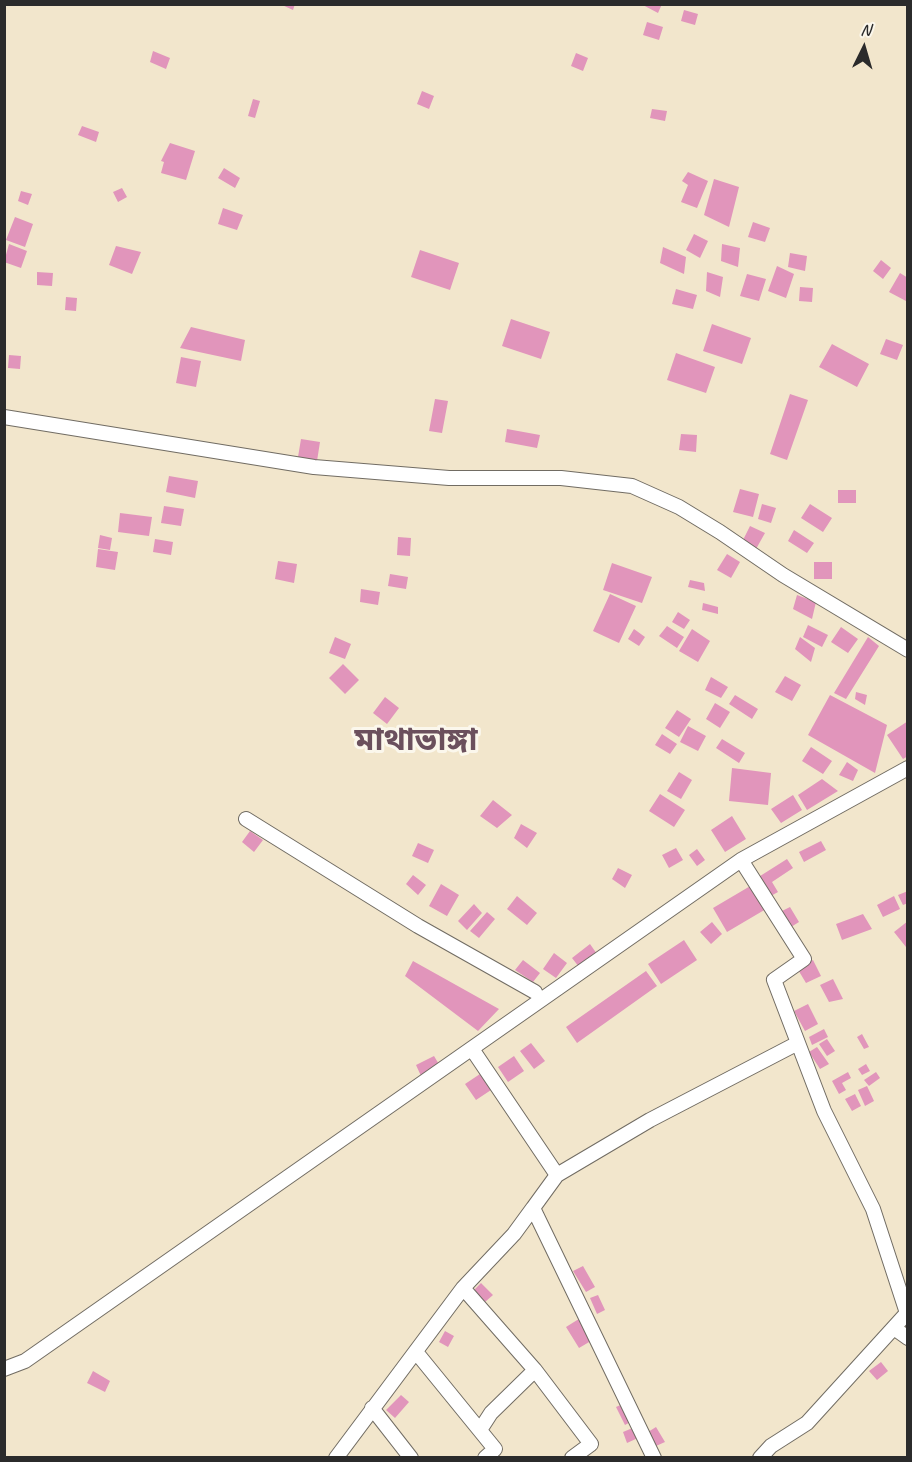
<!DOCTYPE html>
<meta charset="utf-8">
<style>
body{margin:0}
#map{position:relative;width:912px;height:1462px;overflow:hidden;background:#f2e6cc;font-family:Caveat,sans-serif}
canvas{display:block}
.frame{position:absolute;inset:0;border:6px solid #2b2b2b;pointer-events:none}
.north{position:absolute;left:834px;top:18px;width:60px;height:60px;-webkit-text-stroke:4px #fbf7ec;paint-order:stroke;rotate:5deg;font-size:16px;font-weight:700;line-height:24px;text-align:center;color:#2b2b2b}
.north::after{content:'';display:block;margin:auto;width:21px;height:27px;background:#2b2b2b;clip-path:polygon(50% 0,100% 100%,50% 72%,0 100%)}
</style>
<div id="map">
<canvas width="912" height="1462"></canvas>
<div class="frame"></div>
<div class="north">N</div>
</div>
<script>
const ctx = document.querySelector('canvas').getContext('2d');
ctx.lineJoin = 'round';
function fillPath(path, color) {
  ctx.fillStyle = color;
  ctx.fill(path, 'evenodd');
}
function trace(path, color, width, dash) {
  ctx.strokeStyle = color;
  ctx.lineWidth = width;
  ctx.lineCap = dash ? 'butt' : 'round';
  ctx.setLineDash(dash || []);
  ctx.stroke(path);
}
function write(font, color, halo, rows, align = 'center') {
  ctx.font = font + ' Caveat,"Noto Sans Bengali",sans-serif';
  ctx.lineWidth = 6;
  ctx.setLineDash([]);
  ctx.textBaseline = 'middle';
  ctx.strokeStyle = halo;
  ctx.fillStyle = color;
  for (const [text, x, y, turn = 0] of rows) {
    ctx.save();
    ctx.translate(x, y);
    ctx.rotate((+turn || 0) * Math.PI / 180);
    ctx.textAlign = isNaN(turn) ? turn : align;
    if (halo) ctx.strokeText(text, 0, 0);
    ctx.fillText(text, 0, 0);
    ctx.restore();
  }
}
fillPath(new Path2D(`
 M280 4H295L293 10Z
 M641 4H662L658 13Z
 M684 10 698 14 695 25 681 21Z
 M647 22 663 27 659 40 643 35Z
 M153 51 170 58 166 69 150 62Z
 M576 53 588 58 583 71 571 66Z
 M422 91 434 96 429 109 417 104Z
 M253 99 260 101 255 118 248 116Z
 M652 109 667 111 665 121 650 118Z
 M82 126 99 132 96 142 78 135Z
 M170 143 195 151 186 180 161 173 164 162 161 161Z
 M224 168 240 178 235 188 218 178Z
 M688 172 708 181 697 208 681 202 688 185 682 181Z
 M714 179 739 187 729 227 704 215Z
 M122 188 127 197 118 202 113 192Z
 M21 191 32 194 28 205 18 201Z
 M223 208 243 215 237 230 218 224Z
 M15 217 33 224 25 247 6 240Z
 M753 222 770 228 765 242 748 237Z
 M694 234 708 241 700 258 686 250Z
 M9 244 27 251 21 268 4 262Z
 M722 244 740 248 738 267 721 261Z
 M116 246 141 252 132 274 109 265Z
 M663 247 686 257 684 274 660 263Z
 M420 250 459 263 450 290 411 277Z
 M790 253 807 256 805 271 788 267Z
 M881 260 891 268 883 279 873 271Z
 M777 266 794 274 786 298 768 291Z
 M37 272 53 273 52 286 37 285Z
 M707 272 723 277 720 297 706 291Z
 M900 273 908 278 906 301 889 292Z
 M747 274 766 279 759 301 740 296Z
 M800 287 813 288 812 302 799 301Z
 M676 289 697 295 693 309 672 304Z
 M66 297 77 298 76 311 65 310Z
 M511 319 550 332 541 359 502 346Z
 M712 324 751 338 742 364 703 351Z
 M191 327 245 340 241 361 180 348Z
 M886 339 903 345 897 360 880 354Z
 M832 344 869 364 857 387 819 367Z
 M676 353 715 367 706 393 667 380Z
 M9 355 21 356 20 369 8 368Z
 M181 357 201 361 196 387 176 383Z
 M790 394 808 400 787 460 770 454Z
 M435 399 448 401 442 433 429 431Z
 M507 429 540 435 537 448 505 442Z
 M681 434 697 435 696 452 679 450Z
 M301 439 320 442 317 461 298 457Z
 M169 476 198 481 195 498 166 492Z
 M740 489 759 494 753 517 733 512Z
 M838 490H856V503H838Z
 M762 504 776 508 771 523 758 519Z
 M810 504 832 518 823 532 801 518Z
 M164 506 184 509 181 526 161 523Z
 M120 513 152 517 149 536 118 532Z
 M750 526 765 533 756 549 743 540Z
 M794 530 814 543 807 553 788 541Z
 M100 535 112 538 110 550 98 548Z
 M398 537 411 538 410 556 397 555Z
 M155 539 173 542 171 555 153 552Z
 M98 549 118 552 115 570 96 567Z
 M727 554 740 562 731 578 717 570Z
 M278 561 297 564 294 583 275 579Z
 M814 562H832V579H814Z
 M612 563 652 577 642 603 603 590Z
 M390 574 408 577 406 589 388 586Z
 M690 580 704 583 705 591 688 587Z
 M361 589 380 592 378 605 360 602Z
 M610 594 636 606 619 643 593 631Z
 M797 595 816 602 812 619 793 609Z
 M703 603 718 607V614L702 610Z
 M678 612 690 620 684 629 672 622Z
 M808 625 828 635 822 647 803 637Z
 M667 626 684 637 677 648 659 636Z
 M841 627 858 639 848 653 831 642Z
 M634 629 645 637 639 646 628 639Z
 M692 629 710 641 698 662 679 651Z
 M335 637 351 644 345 659 329 653Z
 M800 637 815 648 811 662 795 649Z
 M868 637 879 646 846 699 834 693Z
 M343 664 359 680 345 694 329 678Z
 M785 676 801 685 792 701 775 692Z
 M711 677 728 687 721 698 705 690Z
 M856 692 867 695 865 705 855 699Z
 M735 695 758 709 752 719 729 704Z
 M830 695 887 725 875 773 808 735Z
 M385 697 399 708 387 724 373 713Z
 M715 703 730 712 720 728 706 719Z
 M677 710 691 719 679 737 665 728Z
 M908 721V756L903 759 887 735Z
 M688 726 706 736 698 751 680 742Z
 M662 734 677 744 670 754 655 745Z
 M722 739 745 753 739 763 716 748Z
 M811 747 832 761 823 774 802 761Z
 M847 762 858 770 853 781 839 775Z
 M732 768 771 773 768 805 729 801Z
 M679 772 692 780 681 799 667 791Z
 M822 779 838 791 807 810 798 795Z
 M660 794 685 810 674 827 649 811Z
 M793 795 802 810 781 823 771 809Z
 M493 800 512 815 497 828 480 816Z
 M732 816 746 839 725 852 711 830Z
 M521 824 537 833 527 848 514 838Z
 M250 831 263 840 254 852 242 842Z
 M821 841 826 850 804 862 799 852Z
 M418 843 434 850 428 863 412 856Z
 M676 848 683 860 669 868 662 855Z
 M697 849 705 860 697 866 689 855Z
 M787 859 793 868 772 882 778 892 769 897 757 878Z
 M618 868 632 875 625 888 612 879Z
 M413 875 426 885 418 895 406 884Z
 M441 884 459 895 447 916 429 906Z
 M752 885 766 909 727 932 713 908Z
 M908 891V903L903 905 898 895Z
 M517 896 537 913 527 925 507 909Z
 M894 896 900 909 883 917 877 905Z
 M474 904 482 913 467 930 458 921Z
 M790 907 799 922 791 927 782 911Z
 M487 912 495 919 479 938 470 931Z
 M863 914 872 929 842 940 836 924Z
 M908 921V946L906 947 894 932Z
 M712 922 722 934 711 944 700 932Z
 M684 940 697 960 661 984 648 964Z
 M590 944 597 954 579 967 572 958Z
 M554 953 567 963 556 978 543 969Z
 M523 960 540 973 533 982 515 970Z
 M813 960 821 976 806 983 797 968Z
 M413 961 499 1009 478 1031 405 976Z
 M646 971 657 986 577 1043 566 1027Z
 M833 979 843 999 829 1002 820 985Z
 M808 1004 818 1024 805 1031 794 1011Z
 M824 1029 828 1037 812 1045 809 1037Z
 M862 1034 869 1047 864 1049 857 1037Z
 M827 1039 835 1051 827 1056 819 1044Z
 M531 1043 545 1061 534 1069 520 1051Z
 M817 1047 829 1064 820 1069 809 1052Z
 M434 1056 440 1066 421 1076 416 1065Z
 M514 1056 524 1071 508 1082 498 1067Z
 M866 1064 870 1071 862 1075 858 1069Z
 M483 1072 494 1088 476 1100 465 1084Z
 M848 1072 851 1078 842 1083 846 1090 839 1094 832 1081Z
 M876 1072 880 1078 869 1086 864 1080Z
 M867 1086 874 1101 865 1106 858 1090Z
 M855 1094 861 1106 852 1111 845 1099Z
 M583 1266 595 1287 586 1292 573 1271Z
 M481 1283 493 1295 485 1302 474 1290Z
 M598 1295 605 1310 597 1314 590 1298Z
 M582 1317 596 1338 579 1348 566 1327Z
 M445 1331 454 1336 448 1347 439 1342Z
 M881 1362 888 1371 877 1380 869 1371Z
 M93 1371 110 1381 105 1392 87 1383Z
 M401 1395 409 1402 395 1418 386 1410Z
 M625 1403 634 1420 625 1425 616 1407Z
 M635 1427 640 1437 627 1443 623 1432Z
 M656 1427 665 1442 656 1446 648 1432Z`), '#e195bb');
const minor = new Path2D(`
 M4 417 314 467 449 478H561L632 486 679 507 720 532 783 575 908 650
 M246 819 418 926 535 992
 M741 860 804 959 774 980 824 1111 873 1209 907 1313 807 1423 771 1446 760 1458
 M472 1049 557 1175 533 1208 654 1458
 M557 1175 650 1120 798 1043
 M463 1288 535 1370 591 1444 572 1458
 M894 1328 908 1338
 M416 1352 495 1449 485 1458
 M4 1369 25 1361 741 860 908 768
 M372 1408 411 1458
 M480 1430 491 1413 535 1370
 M336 1458 463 1288 514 1234 533 1208`);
trace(minor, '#716c63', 16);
trace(minor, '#fff', 14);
write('bold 32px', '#6b505d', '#fbf7ec', [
 ["মাথাভাঙ্গা",416,742]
]);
</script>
